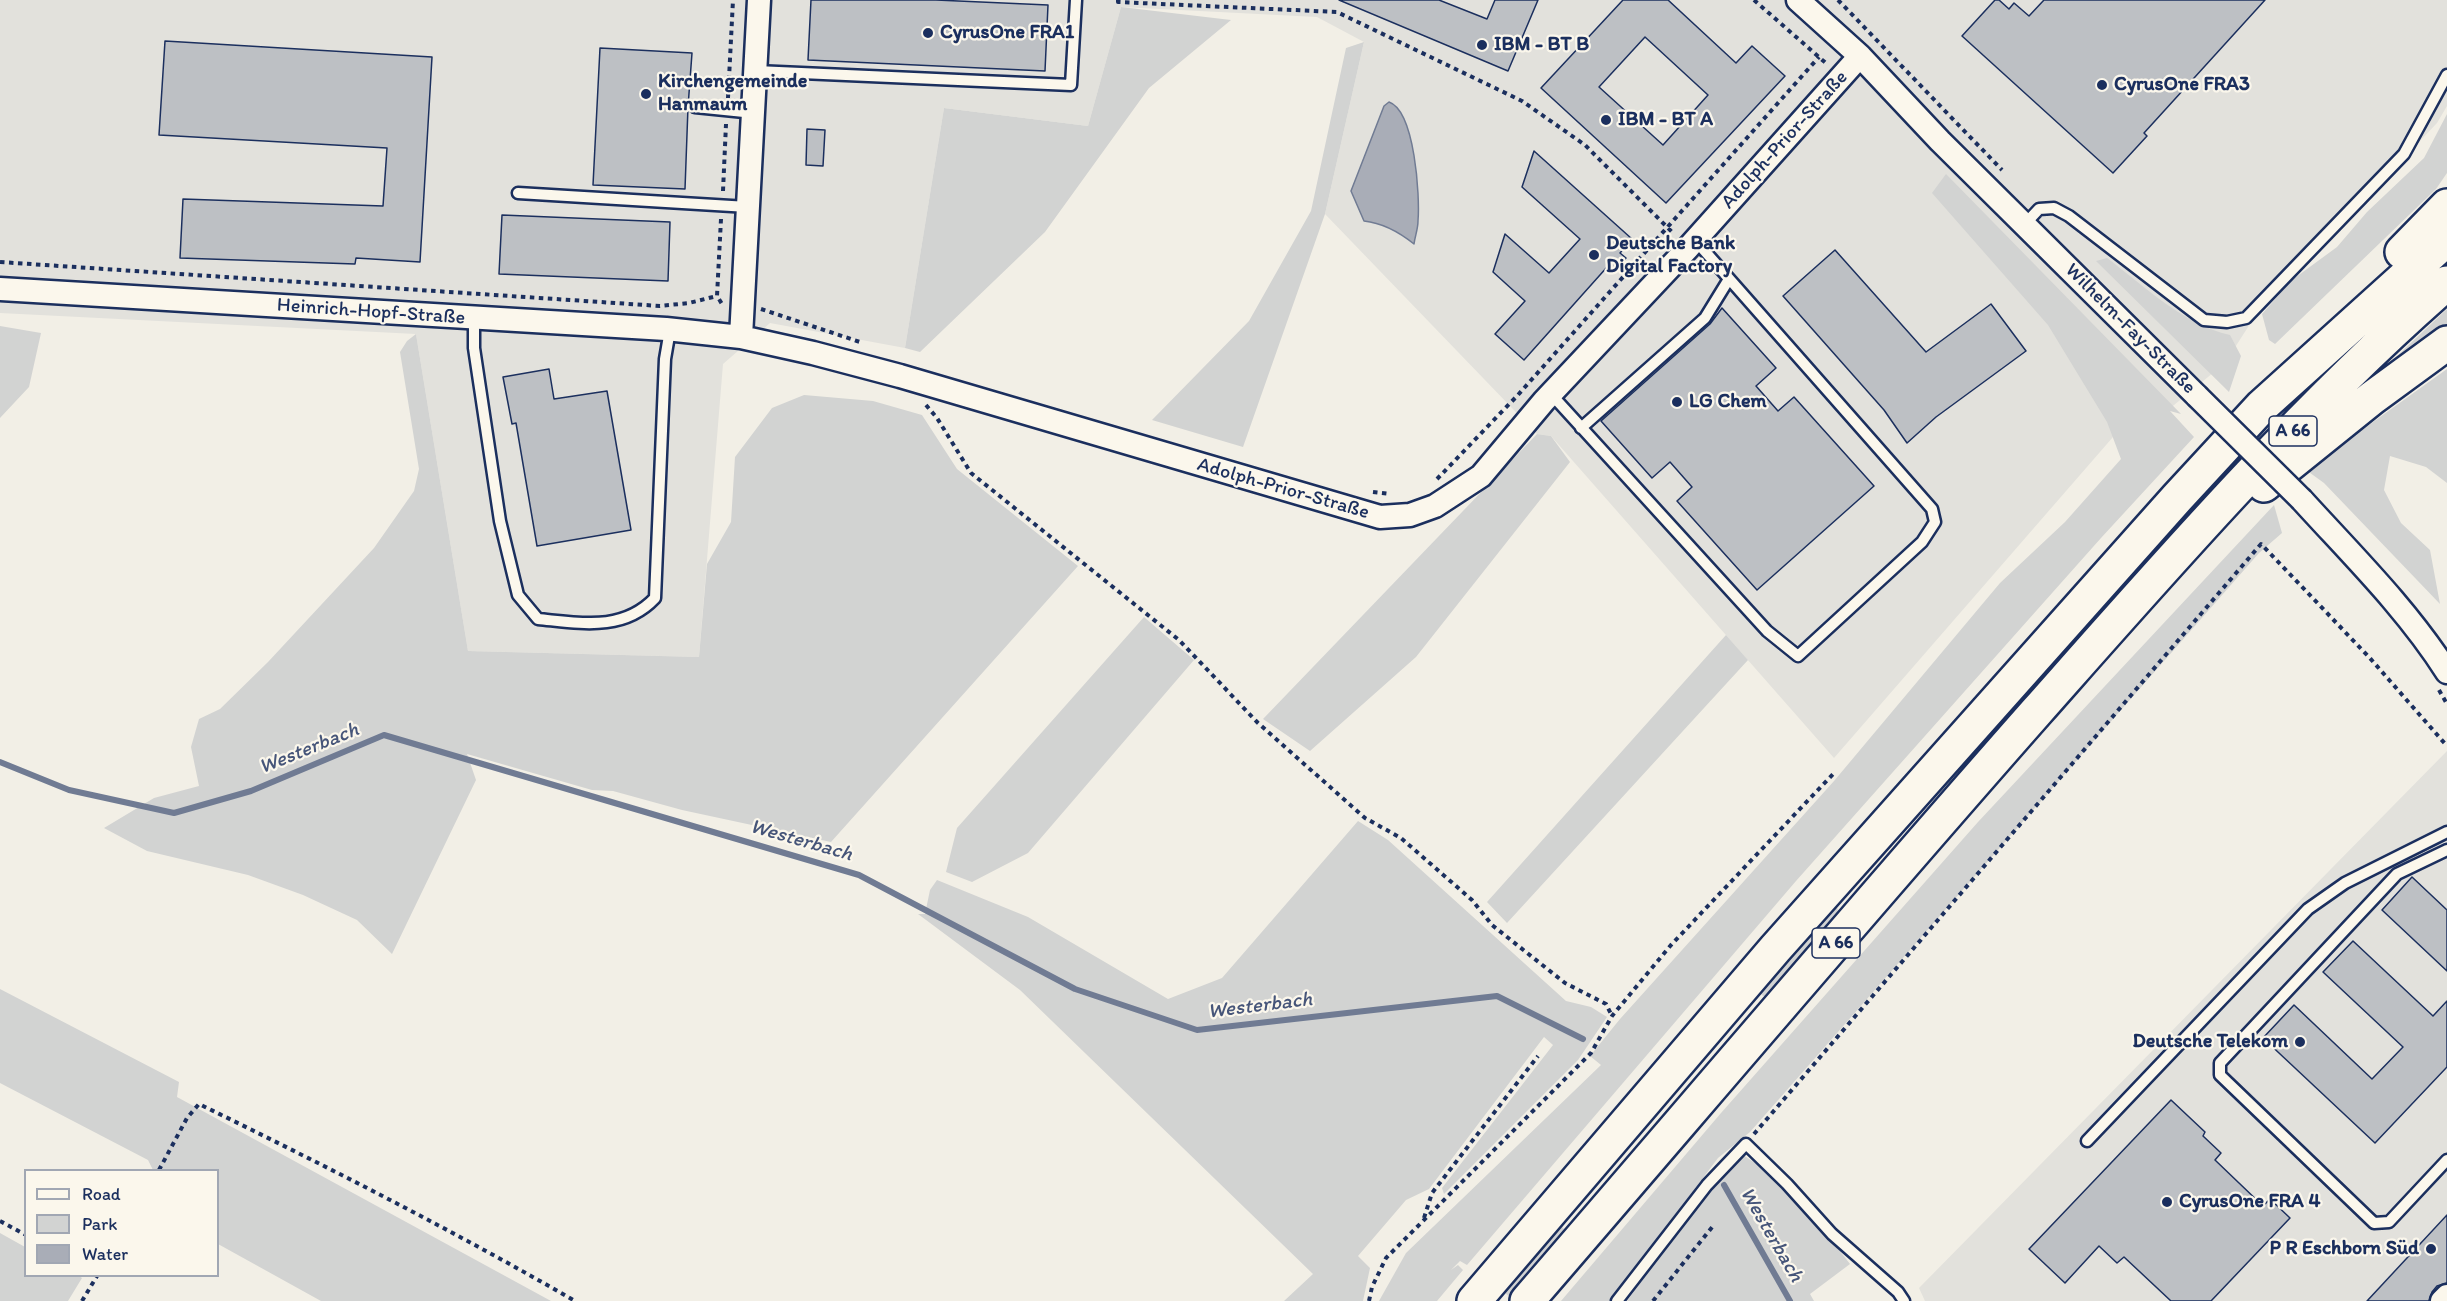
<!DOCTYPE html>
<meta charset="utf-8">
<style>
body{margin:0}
#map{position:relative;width:2447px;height:1301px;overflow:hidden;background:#f2efe6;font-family:Itim,sans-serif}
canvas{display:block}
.legend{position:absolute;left:24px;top:1169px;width:195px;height:108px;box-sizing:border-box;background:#fbf7ec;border:2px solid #a1a7b3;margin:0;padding:8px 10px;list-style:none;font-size:18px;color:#1b2f5e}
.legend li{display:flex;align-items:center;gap:12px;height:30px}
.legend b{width:30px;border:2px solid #a1a7b3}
</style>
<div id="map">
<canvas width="2447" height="1301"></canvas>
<ul class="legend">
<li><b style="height:8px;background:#fbf7ec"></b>Road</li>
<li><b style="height:16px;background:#d2d3d2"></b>Park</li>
<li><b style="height:16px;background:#a9adb7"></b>Water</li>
</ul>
</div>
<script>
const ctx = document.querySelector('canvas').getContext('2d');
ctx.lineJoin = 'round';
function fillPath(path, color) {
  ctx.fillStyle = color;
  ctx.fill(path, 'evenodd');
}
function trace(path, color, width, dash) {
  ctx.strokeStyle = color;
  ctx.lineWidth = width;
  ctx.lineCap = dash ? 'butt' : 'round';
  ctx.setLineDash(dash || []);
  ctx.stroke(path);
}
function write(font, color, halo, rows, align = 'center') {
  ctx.font = font + ' Itim,sans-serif';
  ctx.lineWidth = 4.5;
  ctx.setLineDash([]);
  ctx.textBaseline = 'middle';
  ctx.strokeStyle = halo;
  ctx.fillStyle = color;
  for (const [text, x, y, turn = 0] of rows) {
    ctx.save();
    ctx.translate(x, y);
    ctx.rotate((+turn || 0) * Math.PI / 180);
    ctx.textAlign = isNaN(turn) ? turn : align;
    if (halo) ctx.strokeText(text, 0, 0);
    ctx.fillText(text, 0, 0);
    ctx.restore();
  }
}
fillPath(new Path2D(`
 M0 0H2447V106L2437 123 2257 313 2225 363 2168 410 2113 437 1834 758 1551 436 1537 434 1325 214 1364 42 1317 17 1121 7 1088 126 944 108 905 348 770 323 723 364 699 657 468 651 416 334 0 313Z
 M2447 751V1301H1925L1919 1288Z`), '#e2e1dc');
fillPath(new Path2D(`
 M1121 7 1231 20 1149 88 1045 232 920 352 905 348 944 108 1088 126Z
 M1364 42 1325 214 1243 447 1152 420 1249 321 1311 211 1346 48Z
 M2447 114V173L2436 189 2275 344 2269 340 2262 314 2292 280 2337 247 2367 212 2424 158Z
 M1946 174 2181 414 2170 411 2194 437 2101 538 1796 881 1467 1265 1460 1261 1451 1270 1458 1265 1463 1270 1437 1301H1379L1406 1253 1601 1065 1590 1056 1620 1019 1834 781 2000 583 2065 522 2121 459 2107 422 2048 325 1932 193Z
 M2447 257V265L2392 314 2272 433 2268 426 2359 337Z
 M2107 258C2144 286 2183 324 2230 335L2241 356 2229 392 2096 261Z
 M2447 309V331L2365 386Z
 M0 326 41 333 29 387 0 418Z
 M416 334 468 651 699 657 707 564 731 522 735 457 772 408 804 395 873 401 922 415 957 469 1078 566 831 842 682 810 613 791 592 790 467 754 476 780 392 954 357 920 303 895 248 875 147 851 104 828 154 798 199 786 191 747 199 719 220 709 268 662 374 548 414 491 419 469 400 352 407 341Z
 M2447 369V483L2426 467 2390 456 2384 490 2401 523 2430 550 2440 604 2324 483 2306 470Z
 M1537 434 1551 436 1570 462 1416 657 1310 751 1263 719Z
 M2230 467 2235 471 2090 627 2082 634 2078 633Z
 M2274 505 2282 533 2259 553 1750 1132 1718 1158 1610 1301H1561L1721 1113 1978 822Z
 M1144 617 1194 660 1028 853 972 882 946 872 957 828Z
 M1726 635 1748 660 1507 923 1487 902Z
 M1358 821 1388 840 1566 1001 1591 1007 1607 1017 1578 1060 1444 1194 1442 1188 1553 1045 1544 1037 1429 1189 1406 1200 1358 1256 1370 1268 1363 1301H1284L1313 1274 1020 990 918 914H925L930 890 937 880 1028 917 1168 999 1222 978Z
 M1837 905 1838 913 1766 996H1763L1761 994 1789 958Z
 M0 989 179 1082 177 1097 551 1301H321L218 1244V1170H153L148 1160 0 1083Z
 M1740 1153 1787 1184 1850 1264 1810 1294 1814 1301H1627L1728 1163Z
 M1562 1227 1565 1230 1510 1297 1505 1293 1540 1249Z
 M0 1233 25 1247 26 1276H79L82 1278 68 1301H0Z`), '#d2d3d2');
const water = new Path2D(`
 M1389 102C1415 111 1420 196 1418 221 1418 229 1415 236 1414 244 1399 232 1383 223 1364 221L1351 191 1384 106Z`);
fillPath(water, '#a9adb7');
trace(water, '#707b93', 1.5);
trace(new Path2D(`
 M0 762 69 790 174 813 251 791 384 735 859 875 1075 989 1197 1030 1497 996 1583 1039
 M1724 1185 1790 1301`), '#707b93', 6);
const building = new Path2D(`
 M811 0H936L1048 5 1045 71 808 60Z
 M1339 0H1439L1487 19 1495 0H1538L1508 71Z
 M1623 0H1668L1736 63 1752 46 1785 76 1666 203 1541 88ZM1645 37 1708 95 1663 145 1599 87Z
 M1995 0H1999L2009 9 2014 3 2029 16 2044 0H2265L2144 133 2147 136 2113 173 1962 36Z
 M165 41 432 57 420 262 356 258 355 264 180 258 183 199 383 206 387 148 159 135Z
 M600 48 692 53 688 107 685 189 593 185Z
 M807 129 825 130 823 166 806 165Z
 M1534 151 1632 239 1620 253 1626 258 1614 272 1608 266 1524 360 1495 334 1525 301 1493 272 1505 234 1549 273 1580 239 1522 187Z
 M502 215 670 222 668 281 499 274Z
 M1835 250 1926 352 1991 304 2026 351 1936 417 1907 443 1884 410 1783 296Z
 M1722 308 1776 368 1756 386 1778 411 1794 397 1874 486 1757 590 1677 501 1692 487 1670 462 1652 478 1601 421 1710 324Z
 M549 369 554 399 607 391 631 530 537 546 516 423 512 424 503 377Z
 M2412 877 2447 910V971L2382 910Z
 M2353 941 2433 1016 2447 1001V1067L2375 1143 2263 1038 2294 1005 2372 1079 2403 1047 2323 972Z
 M2171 1100 2205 1132 2203 1136 2221 1153 2215 1160 2263 1206 2270 1199 2290 1218 2211 1301H2171L2124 1257 2117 1263 2099 1246 2065 1283 2029 1249Z
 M2447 1215V1283L2437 1286 2432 1292 2429 1301H2367Z`);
fillPath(building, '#bdc0c4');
trace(building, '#1b2f5e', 1.5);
const lane = new Path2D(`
 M756 71 1071 85 1076 0
 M695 107 754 113
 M518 193 748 207
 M2025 224 2039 209 2054 208 2069 216 2204 320 2227 322 2246 318 2404 154 2447 75
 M474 318V348L500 521 518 595 538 619C580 623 623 632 655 598L665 359 670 330
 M1551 394 1767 631 1798 656 1922 542 1935 522 1932 509 1695 240
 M1581 428 1705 318 1729 279
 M2447 850 2397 874 2220 1063V1075L2374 1223 2389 1222 2447 1160
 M2087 1141 2308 909 2345 883 2447 832
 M1617 1301 1707 1185 1746 1144 1787 1184 1832 1234 1898 1292 1904 1301`);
const street = new Path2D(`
 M1798 0 1860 56 1940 141 2197 396
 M0 289 666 329 741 337 813 353 900 376 1380 517 1410 515 1435 506 1481 476 1544 401 1688 248 1860 56
 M741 337 759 0
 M2302 500C2352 555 2407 609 2447 672
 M2442 1301 2447 1296`);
const highway = new Path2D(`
 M2402 252 2447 206
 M2264 485 2372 398 2447 343
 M1474 1301 1775 949 2177 498 2262 406 2447 239
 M1527 1301C1697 1104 1865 906 2037 711 2168 563 2298 413 2447 283`);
trace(lane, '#1b2f5e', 15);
trace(street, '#1b2f5e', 27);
trace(highway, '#1b2f5e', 38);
trace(new Path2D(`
 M1118 0V2L1337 12 1522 101 1585 145 1674 234
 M1754 0 1828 65
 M1838 0 2002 170
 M728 98 733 0
 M723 191 726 124
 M721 219 717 296 722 304
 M0 262 660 306 689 303 717 296
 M761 309 860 342
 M926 405 937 418 971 473 1179 640 1258 723 1365 818 1401 838 1472 900 1492 925 1565 983 1606 1004 1612 1016
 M1437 479 1517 396 1819 57
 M1373 492 1390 494
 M2439 690 2447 704
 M1754 1134 2261 544 2369 657 2447 746
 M159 1170 187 1118 199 1104C326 1166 452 1230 575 1301
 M1424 1218 1432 1193 1538 1056
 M0 1221 26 1235
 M82 1301 97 1276
 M1369 1301 1372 1287 1386 1258 1591 1053 1612 1016 1671 945 1834 773
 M1653 1301 1713 1226`), '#1b2f5e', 4, [4.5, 4.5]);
trace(lane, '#fbf7ec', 10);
trace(street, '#fbf7ec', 22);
trace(highway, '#fbf7ec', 33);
const streetBridge = new Path2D(`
 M2197 396 2302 500`);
trace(streetBridge, '#1b2f5e', 27, []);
trace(streetBridge, '#fbf7ec', 22);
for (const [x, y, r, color] of [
 [928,33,6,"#1b2f5e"],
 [1482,45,6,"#1b2f5e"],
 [2102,85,6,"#1b2f5e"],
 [646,94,6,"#1b2f5e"],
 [1606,120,6,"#1b2f5e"],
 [1594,255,6,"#1b2f5e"],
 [1677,402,6,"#1b2f5e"],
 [2300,1042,6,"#1b2f5e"],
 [2167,1202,6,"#1b2f5e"],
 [2431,1249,6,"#1b2f5e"]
]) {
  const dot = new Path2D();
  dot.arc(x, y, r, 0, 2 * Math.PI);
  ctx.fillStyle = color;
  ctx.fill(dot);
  trace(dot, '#fbf7ec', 2);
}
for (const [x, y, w] of [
 [2293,431,48],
 [1836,943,48]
]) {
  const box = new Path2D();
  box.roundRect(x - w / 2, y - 15, w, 30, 4.5);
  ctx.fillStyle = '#fbf7ec';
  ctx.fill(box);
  trace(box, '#1b2f5e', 1.5);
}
write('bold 18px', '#1b2f5e', null, [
 ["A 66",2293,431],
 ["A 66",1836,943]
]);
write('bold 20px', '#1b2f5e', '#fbf7ec', [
 ["CyrusOne FRA1",940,33],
 ["IBM - BT B",1494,45],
 ["Kirchengemeinde",658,82],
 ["Hanmaum",658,105],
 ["CyrusOne FRA3",2114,85],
 ["IBM - BT A",1618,120],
 ["Deutsche Bank",1606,244],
 ["Digital Factory",1606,267],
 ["LG Chem",1689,402],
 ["Deutsche Telekom",2288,1042,"right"],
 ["CyrusOne FRA 4",2179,1202],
 ["P R Eschborn Süd",2419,1249,"right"]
], 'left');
write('20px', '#1b2f5e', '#fbf7ec', [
 ["Adolph-Prior-Straße",1785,140,-48],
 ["Heinrich-Hopf-Straße",371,312,4],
 ["Wilhelm-Fay-Straße",2130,329,45],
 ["Adolph-Prior-Straße",1283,489,16]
]);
write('italic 21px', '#465579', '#fbf7ec', [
 ["Westerbach",309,749,-22],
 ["Westerbach",801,841,16],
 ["Westerbach",1260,1006,-7],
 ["Westerbach",1771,1235,60]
]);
</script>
